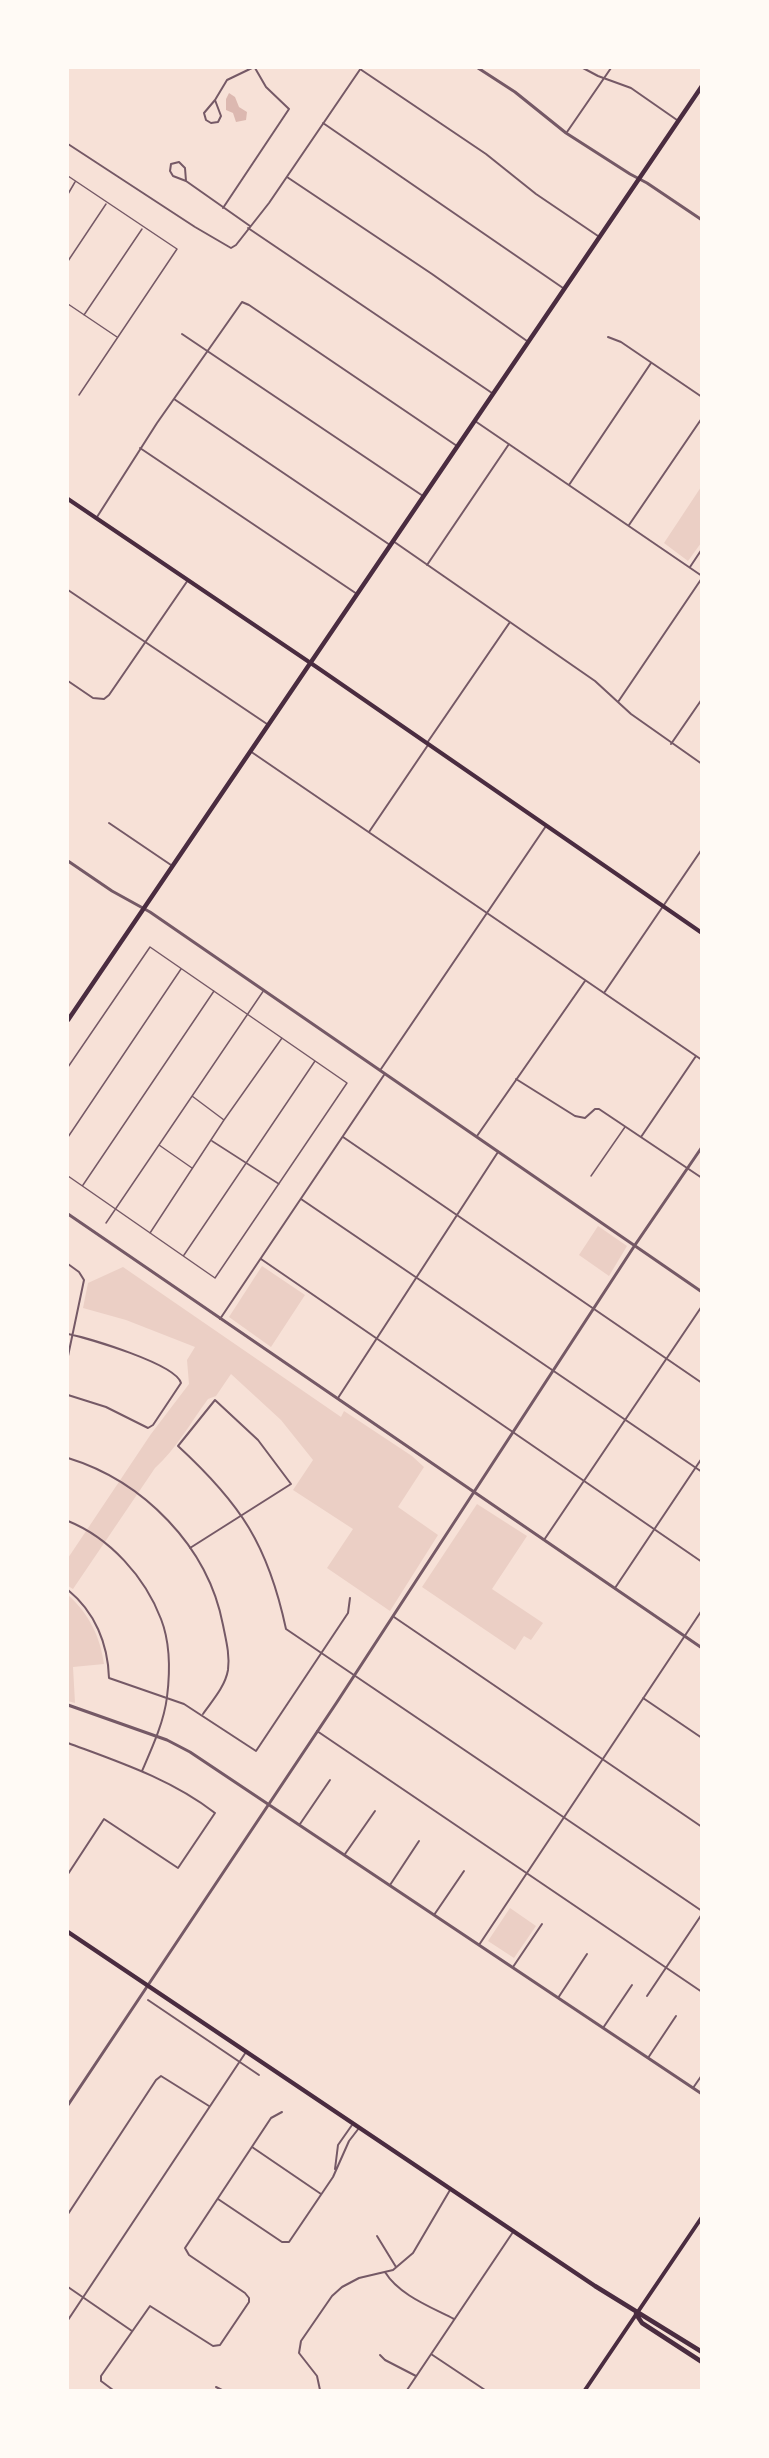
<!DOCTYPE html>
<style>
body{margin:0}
#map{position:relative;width:769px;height:2458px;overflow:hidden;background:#f7e1d7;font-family:"Golos Text",sans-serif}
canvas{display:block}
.frame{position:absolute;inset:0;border:69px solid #fffaf5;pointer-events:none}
</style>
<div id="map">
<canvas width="769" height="2458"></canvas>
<div class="frame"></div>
</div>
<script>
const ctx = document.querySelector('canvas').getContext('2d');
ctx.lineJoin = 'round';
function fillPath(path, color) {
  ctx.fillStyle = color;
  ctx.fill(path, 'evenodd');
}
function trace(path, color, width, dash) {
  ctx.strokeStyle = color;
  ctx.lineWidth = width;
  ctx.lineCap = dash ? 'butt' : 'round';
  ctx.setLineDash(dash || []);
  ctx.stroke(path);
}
fillPath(new Path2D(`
 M701 487V543L688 561 664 543Z
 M598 1226 627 1246 609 1276 579 1255Z
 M262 1266 305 1295 271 1347 229 1317Z
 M123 1267 341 1417 344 1411 412 1456 424 1467 398 1507 438 1535 390 1611 327 1568 353 1529 293 1490 313 1460 281 1420 231 1374 216 1396 208 1399C191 1422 176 1449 155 1468L73 1589 68 1586V1558L151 1434 189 1384 187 1360 195 1347 126 1320 83 1308 88 1283Z
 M477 1504 527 1536 492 1589 543 1623 531 1640 524 1636 515 1650 422 1587Z
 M68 1595C89 1614 100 1636 104 1664L73 1667 75 1703 68 1701Z
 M510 1908 536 1926 514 1958 488 1941Z`), '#ebcfc5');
fillPath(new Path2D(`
 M229 93 235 97 239 107 247 112 246 120 236 122 233 113 226 110V99Z`), '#dcb8b0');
trace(new Path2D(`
 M68 176 177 249 79 395
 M68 194 75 182
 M68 261 106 204
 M68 304 117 337
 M84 315 142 229
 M68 1067 150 947 347 1083 215 1278 68 1176
 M192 1096 224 1120
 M68 1137 181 969
 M212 1141 279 1184
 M159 1145 192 1168
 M591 1176 625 1127
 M83 1185 214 991
 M106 1223 264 990
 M150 1233 224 1120 282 1038
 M184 1255 315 1061`), '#755966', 1.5);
trace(new Path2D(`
 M583 68 598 76 631 88 677 120
 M360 69 486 154 536 194 598 236
 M215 100 221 116 218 122 211 123 206 120 204 113Z
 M215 100 227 80 252 68
 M323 123 563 288
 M567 132 611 68
 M68 144 195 227 231 248 236 245 269 203 361 68
 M179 162 185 168 186 181 173 176 170 171 171 164Z
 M287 177 432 274 527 341
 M186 181 250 226
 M223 208 289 109 266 87 255 68
 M248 228 492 393
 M182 334 423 496
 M608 337 621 342 702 397
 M174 399 390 545
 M475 421 702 576
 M140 448 357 594
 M569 485 651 363
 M97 517 157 423 242 302 249 305 457 446
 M629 525 702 418
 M393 541 595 681 631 714 702 764
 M427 565 509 444
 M690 567 702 549
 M68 590 267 724
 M68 681 93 698 104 699 109 695 188 580
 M618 702 702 578
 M427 743 510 622
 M671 744 702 699
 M250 751 702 1060
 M109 823 171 865
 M369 832 428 745
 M604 993 702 849
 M381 1069 546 826
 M516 1079 575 1116 585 1118 595 1109H599L702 1178
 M477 1136 585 981
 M343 1137 702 1383
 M641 1137 696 1056
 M301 1199 702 1472
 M261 1259 702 1562
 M68 1264 79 1272 84 1280 68 1356
 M220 1319 384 1075
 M68 1334C88 1338 176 1364 181 1383L153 1425 148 1428 106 1407 68 1395
 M338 1398 498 1152
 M68 1458C143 1481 208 1546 223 1625 226 1640 230 1655 228 1670 225 1687 212 1701 203 1714
 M68 1521C110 1538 145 1577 161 1619 170 1642 170 1673 167 1697 164 1722 152 1748 142 1771
 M544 1540 702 1306
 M190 1548 291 1484 258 1440 215 1400 178 1446C241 1504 268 1545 286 1629L702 1911
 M615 1588 702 1458
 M68 1590C95 1612 108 1644 109 1678L184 1704 256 1751 348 1613 350 1598
 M394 1617 702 1827
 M643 1698 702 1738
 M317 1731 702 1992
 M68 1743C119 1762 171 1779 215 1813L178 1868 104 1819 68 1874
 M300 1824 330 1780
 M345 1854 375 1811
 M390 1885 419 1841
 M434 1915 464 1871
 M479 1945 702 1610
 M513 1967 542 1924
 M647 1996 702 1914
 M558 1998 587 1954
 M148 2000 259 2075
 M603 2028 632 1985
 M648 2058 676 2016
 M693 2088 702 2075
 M252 2147 321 2194
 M335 2169 338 2145 352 2125
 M218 2199 282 2242H289L333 2177 349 2141 359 2128
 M68 2214 156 2080 161 2076 209 2106
 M377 2236 396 2267
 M385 2272C399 2295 431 2307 454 2319
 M68 2287 132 2331
 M68 2320 246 2052
 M431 2354 485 2390
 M380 2355 385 2360 416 2376
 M216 2387 222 2390
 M113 2390 101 2381V2376L150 2306 213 2346 220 2345 249 2302V2298L245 2293 189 2255 185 2248 271 2118 282 2112
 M320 2390 317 2376 299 2353 301 2341 332 2296 342 2287 359 2278 393 2270 413 2253 450 2190
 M407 2390 513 2232`), '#755966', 2);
trace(new Path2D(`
 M478 68 515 92 566 133 630 174 647 183 702 220
 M68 861 112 891 150 912 702 1292
 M68 1214 702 1648
 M68 1705 167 1740 190 1752 702 2094
 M68 2105 337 1702 635 1245 702 1147`), '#755966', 3);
trace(new Path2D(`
 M68 499 318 668 702 933
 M585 2390 702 2217`), '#4a2c40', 4);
trace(new Path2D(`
 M68 1020 702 86
 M68 1932 595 2286 702 2352
 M636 2314 642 2323 702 2362`), '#4a2c40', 4.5);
</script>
